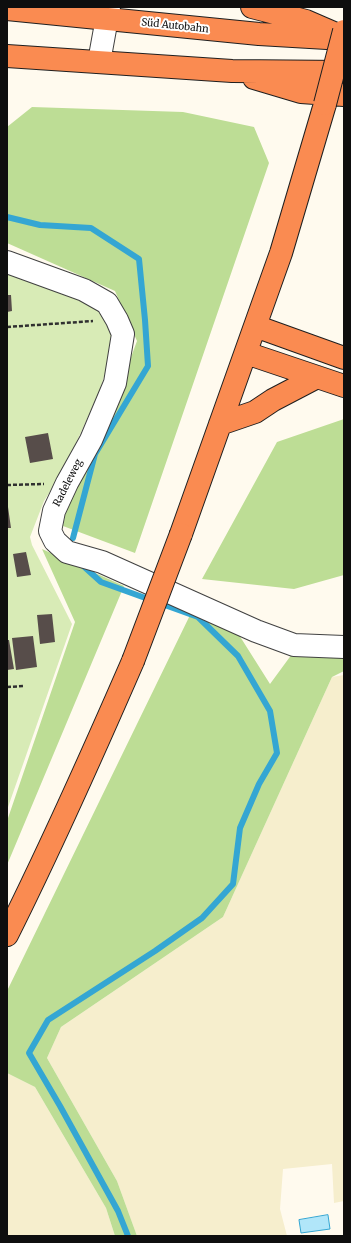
<!DOCTYPE html>
<meta charset="utf-8">
<style>
body{margin:0}
#map{position:relative;width:351px;height:1243px;overflow:hidden;background:#fffaee;font-family:Merriweather,serif}
canvas{display:block}
.frame{position:absolute;inset:0;border:8px solid #0e0e0e;pointer-events:none}
</style>
<div id="map">
<canvas width="351" height="1243"></canvas>
<div class="frame"></div>
</div>
<script>
const ctx = document.querySelector('canvas').getContext('2d');
ctx.lineJoin = 'round';
function fillPath(path, color) {
  ctx.fillStyle = color;
  ctx.fill(path, 'evenodd');
}
function trace(path, color, width, dash) {
  ctx.strokeStyle = color;
  ctx.lineWidth = width;
  ctx.lineCap = dash ? 'butt' : 'round';
  ctx.setLineDash(dash || []);
  ctx.stroke(path);
}
function write(font, color, halo, rows, align = 'center') {
  ctx.font = font + ' Merriweather,serif';
  ctx.lineWidth = 4;
  ctx.setLineDash([]);
  ctx.textBaseline = 'middle';
  ctx.strokeStyle = halo;
  ctx.fillStyle = color;
  for (const [text, x, y, turn = 0] of rows) {
    ctx.save();
    ctx.translate(x, y);
    ctx.rotate((+turn || 0) * Math.PI / 180);
    ctx.textAlign = isNaN(turn) ? turn : align;
    if (halo) ctx.strokeText(text, 0, 0);
    ctx.fillText(text, 0, 0);
    ctx.restore();
  }
}
fillPath(new Path2D(`
 M344 675V1201L334 1203 332 1164 283 1169 280 1209 287 1236H137L117 1181 47 1058 61 1027 223 917 332 677Z
 M7 1073 35 1087 106 1208 115 1236H7Z`), '#f6eecd');
fillPath(new Path2D(`
 M7 267 101 310 110 325 112 342 110 358 99 392 64 470 44 501 30 537 32 545 72 624 7 810Z`), '#d8ebb6');
fillPath(new Path2D(`
 M32 107 183 112 254 127 269 163 135 553 63 526 69 494 95 454 137 341 115 291 7 243V127Z
 M344 419V575L294 589 202 579 277 442Z
 M42 549 124 586 7 865V821L75 622Z
 M192 611 234 627 270 684 292 654 344 655V671L332 677 223 917 61 1027 47 1058 117 1181 137 1236H115L106 1208 35 1087 7 1073V991Z`), '#bddd95');
const water = new Path2D(`
 M328 1215 330 1229 301 1233 299 1220Z`);
fillPath(water, '#b1e6f9');
trace(water, '#34a6d3', 1);
trace(new Path2D(`
 M7 217 40 225 91 228 139 259 145 320 148 366 95 454 73 538
 M80 563 101 582 198 617 238 656 270 711 277 753 259 784 240 828 233 884 202 918 155 951 48 1020 29 1053 60 1106 118 1211 128 1236`), '#34a6d3', 6);
fillPath(new Path2D(`
 M7 295H11L12 311 7 312Z
 M48 433 53 459 30 463 25 437Z
 M8 507 11 528H7V508Z
 M26 552 31 575 17 577 13 554Z
 M52 614 55 642 40 644 37 615Z
 M33 636 37 667 16 670 12 638Z
 M7 640H9L14 669 7 670Z`), '#574d4a');
const minor = new Path2D(`
 M99 62 109 7
 M7 262 84 290 107 303 117 320 123 334 115 383 91 440 67 483 54 511 50 531 55 541 67 552 102 562 256 631 294 645 344 647`);
const highway = new Path2D(`
 M252 7 306 21 336 34
 M7 9 259 34 344 39
 M7 56 232 71 344 72
 M254 78 301 92 344 95
 M255 326 344 358
 M246 353 344 386
 M220 424 255 412 273 400 317 377
 M181 534 281 253 325 104
 M7 935C52 845 93 753 133 661`);
trace(minor, '#414141', 24);
trace(highway, '#1f1f1f', 24);
trace(new Path2D(`
 M7 327 93 321
 M7 485 44 484
 M7 687 24 686`), '#303030', 2.5, [4, 2]);
trace(minor, '#fff', 22);
trace(highway, '#fa8b51', 22);
const highwayBridge = new Path2D(`
 M325 104 344 31
 M133 661 181 534`);
trace(highwayBridge, '#1f1f1f', 24, []);
trace(highwayBridge, '#fa8b51', 22);
write('10px', '#0e0e0e', '#fff', [
 ["Süd Autobahn",175,26,6],
 ["Radeleweg",68,483,-63]
]);
</script>
